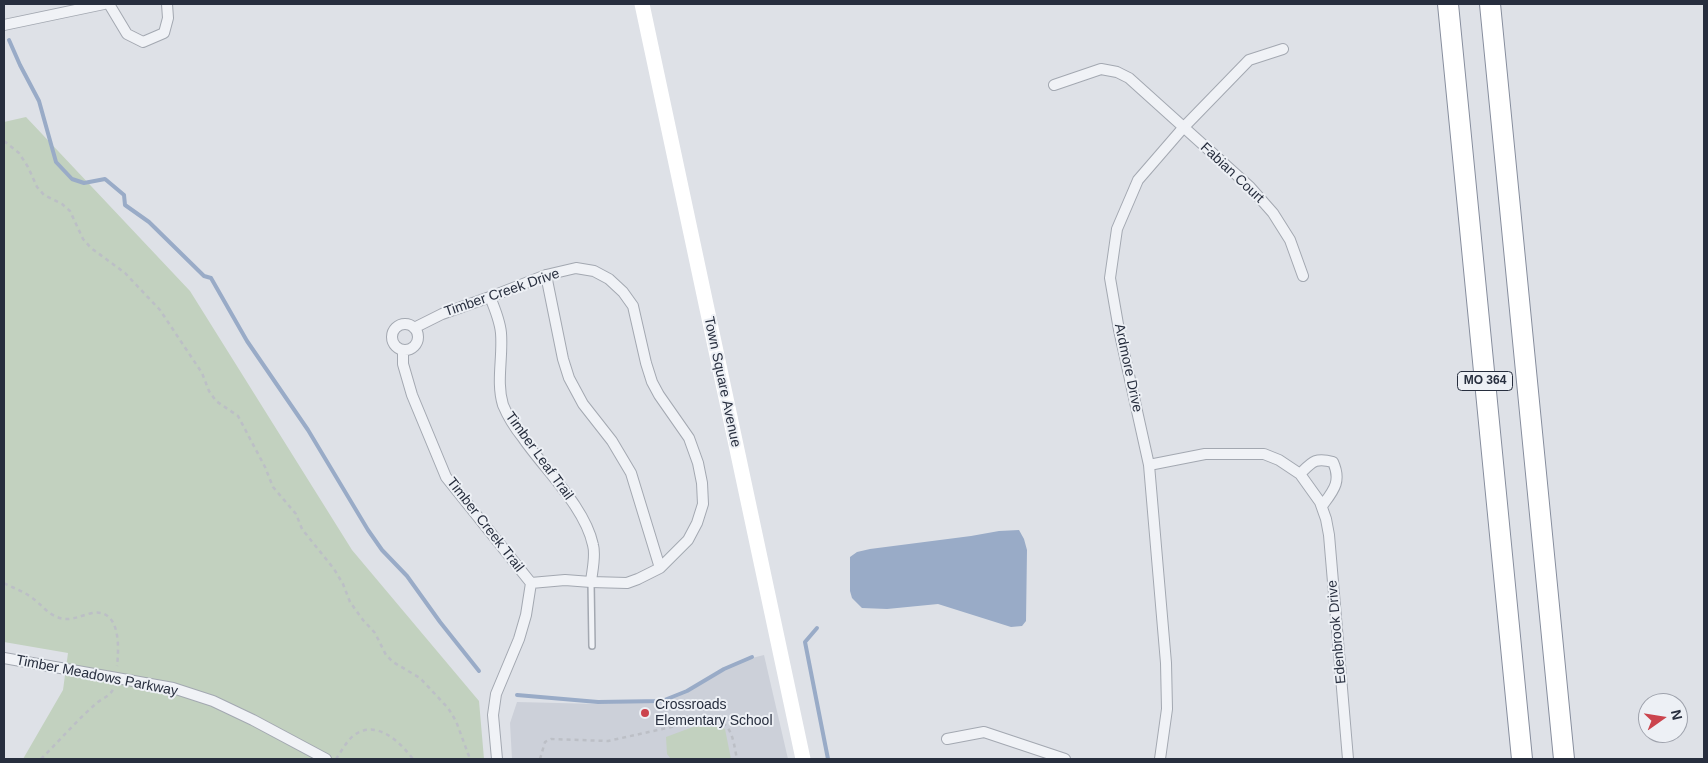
<!DOCTYPE html>
<style>
body{margin:0}
#map{position:relative;width:1708px;height:763px;overflow:hidden;background:#dee1e7;font-family:Arial,sans-serif}
canvas{display:block}
.frame{position:absolute;inset:0;border:5px solid #272e3e;pointer-events:none}
.north{position:absolute;left:1638px;top:693px;width:50px;height:50px;box-sizing:border-box;background:#edf0f5;border:1px solid #9ea2ac;border-radius:50%;rotate:77deg;font-size:14px;font-weight:700;line-height:20px;text-align:center;color:#272e3e}
.north::after{content:'';display:block;margin:auto;width:18px;height:22px;background:#cb444d;clip-path:polygon(50% 0,100% 100%,50% 72%,0 100%)}
</style>
<div id="map">
<canvas width="1708" height="763"></canvas>
<div class="frame"></div>
<div class="north">N</div>
</div>
<script>
const ctx = document.querySelector('canvas').getContext('2d');
ctx.lineJoin = 'round';
function fillPath(path, color) {
  ctx.fillStyle = color;
  ctx.fill(path, 'evenodd');
}
function trace(path, color, width, dash) {
  ctx.strokeStyle = color;
  ctx.lineWidth = width;
  ctx.lineCap = dash ? 'butt' : 'round';
  ctx.setLineDash(dash || []);
  ctx.stroke(path);
}
function write(font, color, halo, rows, align = 'center') {
  ctx.font = font + ' Arial,sans-serif';
  ctx.lineWidth = 4;
  ctx.setLineDash([]);
  ctx.textBaseline = 'middle';
  ctx.strokeStyle = halo;
  ctx.fillStyle = color;
  for (const [text, x, y, turn = 0] of rows) {
    ctx.save();
    ctx.translate(x, y);
    ctx.rotate((+turn || 0) * Math.PI / 180);
    ctx.textAlign = isNaN(turn) ? turn : align;
    if (halo) ctx.strokeText(text, 0, 0);
    ctx.fillText(text, 0, 0);
    ctx.restore();
  }
}
fillPath(new Path2D(`
 M764 655 788 759H512L510 723 517 702 599 704 662 701 687 692 724 670 752 658Z`), '#ccd0d9');
fillPath(new Path2D(`
 M26 117 190 291 352 550 479 701 484 759H23L63 690 68 653 4 642V122Z
 M709 721 725 729 731 759H671L667 754 666 737Z`), '#c2d1bf');
fillPath(new Path2D(`
 M1019 530 1024 539 1027 550 1026 621 1022 626 1011 627 938 604 887 609 862 608 852 598 850 591V557L857 552 870 549 971 536 999 531Z`), '#99abc7');
trace(new Path2D(`
 M9 40 20 65 39 101 56 162 72 179 84 183 105 179 124 195 125 205 149 222 204 276 211 278 247 341 308 430 368 530 382 550 407 576 440 622 479 671
 M817 628 805 642 828 759
 M517 695 598 702 662 701 687 691 724 669 752 657`), '#99abc7', 4);
const lane = new Path2D(`
 M591 582 592 646`);
const street = new Path2D(`
 M109 4 127 34 143 42 164 33 168 18 167 4
 M4 25 104 4
 M1054 85 1101 69 1117 72 1129 78 1250 187 1273 213 1290 240 1303 276
 M546 275 563 359 569 378 583 404 612 441 631 473 660 568
 M490 297C495 309 500 321 501 333 503 358 496 382 503 405 508 417 515 428 523 438 545 470 585 507 593 545 596 556 592 571 591 582
 M392 337a13 13 0 1 1 26 0a13 13 0 1 1-26 0Z
 M414 328 442 314 490 297 546 275 576 268 594 271 609 279 623 292 633 306 646 363 652 382 659 395 689 438 698 463 702 483 703 504 697 523 688 540 660 568 638 579 627 583 591 582 565 580 531 583
 M403 350V364L412 395 446 477 531 583 526 615 519 639 496 694 493 715 497 759
 M1149 465 1205 454H1264L1279 460 1300 474 1320 502 1326 519 1329 535 1348 759
 M1300 474C1312 462 1315 457 1333 462 1342 482 1333 491 1322 506
 M4 658 173 688 213 701 253 720 326 759
 M947 739 984 732 1065 759
 M1160 759 1167 709 1166 663 1149 465 1119 330 1110 278 1117 229 1138 180 1183 128 1249 60 1283 49`);
const highway = new Path2D(`
 M1448 4 1522 759
 M1490 4 1564 759`);
trace(lane, '#a3a8b1', 8);
trace(street, '#a3a8b1', 12);
trace(highway, '#868d9d', 22);
trace(new Path2D(`
 M4 141 19 153 28 167 37 187 44 195 62 204 70 211 83 239 91 248 125 273 160 310 202 373 209 391 216 401 238 416 265 467 273 487 296 514 302 529 334 569 343 584 350 602 363 620 375 633 386 655 393 662 420 678 448 708 456 721 470 759
 M4 583C13 588 23 591 31 597 40 603 46 612 55 616 68 623 79 616 92 613 121 608 119 648 117 666
 M41 759C60 740 78 719 98 702 104 698 111 695 113 689
 M336 759C341 752 346 742 353 736 376 718 400 742 413 759
 M540 759 545 742 551 739 608 741 712 718C733 723 733 741 737 759`), '#bcbfc6', 2.5, [4, 4]);
trace(lane, '#f0f2f6', 5);
trace(street, '#f0f2f6', 10);
trace(new Path2D(`
 M642 4 803 759`), '#fff', 15);
trace(highway, '#fff', 20);
for (const [x, y, r, color] of [
 [645,713,5,"#cb444d"]
]) {
  const dot = new Path2D();
  dot.arc(x, y, r, 0, 2 * Math.PI);
  ctx.fillStyle = color;
  ctx.fill(dot);
  trace(dot, '#edf0f5', 2);
}
for (const [x, y, w] of [
 [1485,381,55]
]) {
  const box = new Path2D();
  box.roundRect(x - w / 2, y - 9.5, w, 19, 4);
  ctx.fillStyle = '#edf0f5';
  ctx.fill(box);
  trace(box, '#272e3e', 1);
}
write('bold 12px', '#272e3e', null, [
 ["MO 364",1485,381]
]);
write('14px', '#272e3e', '#edf0f5', [
 ["Fabian Court",1232,173,43],
 ["Timber Creek Drive",502,293,-19],
 ["Ardmore Drive",1128,368,78],
 ["Town Square Avenue",722,382,78],
 ["Timber Leaf Trail",539,456,54],
 ["Timber Creek Trail",485,525,52],
 ["Edenbrook Drive",1337,632,-95],
 ["Timber Meadows Parkway",97,676,11]
]);
write('14px', '#272e3e', '#edf0f5', [
 ["Crossroads",655,705],
 ["Elementary School",655,721]
], 'left');
</script>
